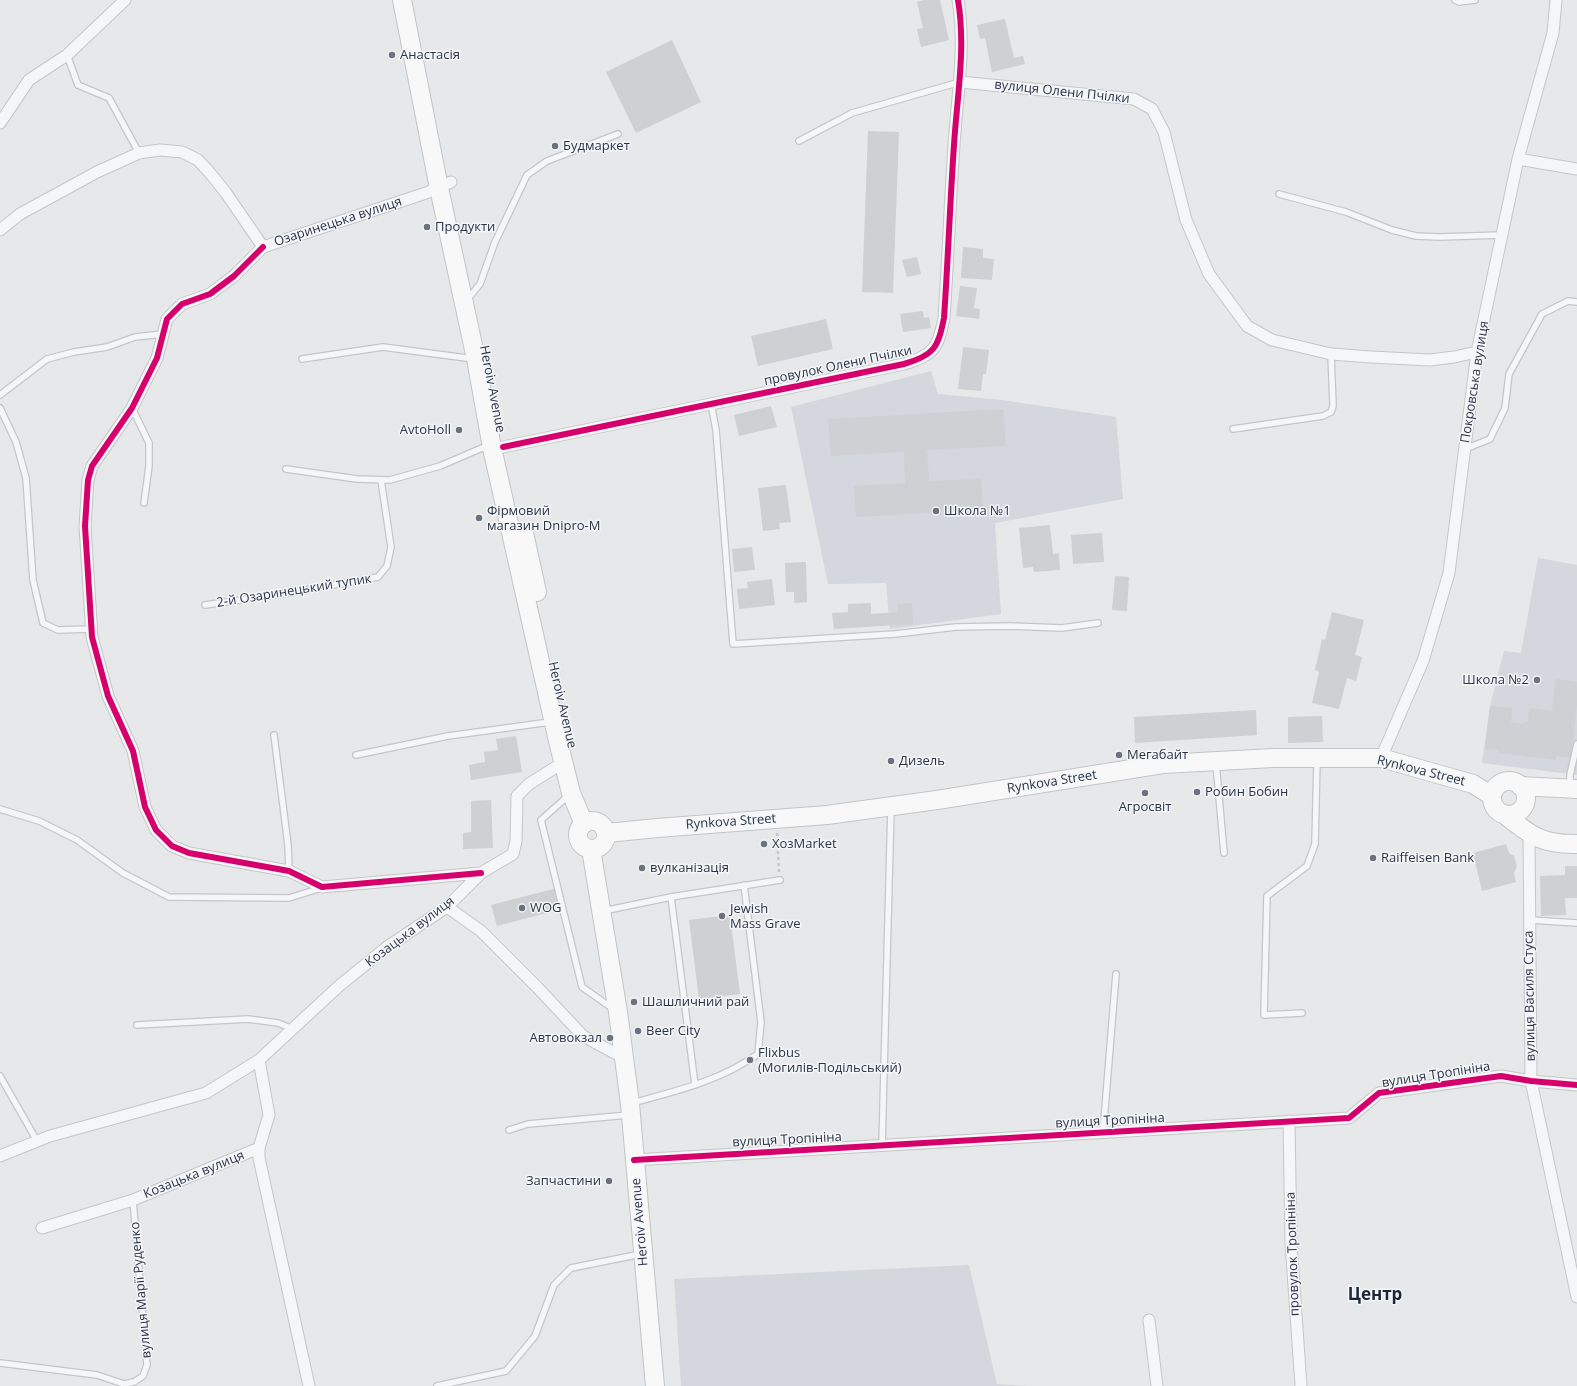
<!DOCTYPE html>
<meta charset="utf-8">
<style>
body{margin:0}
canvas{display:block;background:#e6e8ea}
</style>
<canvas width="1577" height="1386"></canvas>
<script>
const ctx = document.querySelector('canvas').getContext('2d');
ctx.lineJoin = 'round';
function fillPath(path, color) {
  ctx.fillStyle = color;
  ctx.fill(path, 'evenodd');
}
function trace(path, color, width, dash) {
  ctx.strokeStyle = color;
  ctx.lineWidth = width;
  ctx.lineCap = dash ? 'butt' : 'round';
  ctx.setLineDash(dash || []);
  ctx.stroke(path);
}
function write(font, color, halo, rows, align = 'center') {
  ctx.font = font + ' "Open Sans",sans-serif';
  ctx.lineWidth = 3;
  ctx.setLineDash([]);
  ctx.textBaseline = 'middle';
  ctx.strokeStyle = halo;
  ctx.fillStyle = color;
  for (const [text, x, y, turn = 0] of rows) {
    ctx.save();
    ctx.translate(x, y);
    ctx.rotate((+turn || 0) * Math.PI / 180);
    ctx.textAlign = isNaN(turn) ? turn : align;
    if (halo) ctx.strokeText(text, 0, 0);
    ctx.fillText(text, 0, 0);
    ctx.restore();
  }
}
fillPath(new Path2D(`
 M931 371 938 394 1002 400 1116 417 1123 499 995 523 1001 614 890 629 886 583 828 584 791 407Z
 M1538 558 1577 565V775L1482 763 1490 706 1504 651 1521 653Z
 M969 1265 997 1384 1028 1386H681L674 1279Z`), '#d4d7dd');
fillPath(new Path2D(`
 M924 0H940L949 40 921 47 917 29 923 28 917 2Z
 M1005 19 1014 58 1023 56 1025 64 992 72 985 38 980 39 977 25Z
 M672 40 701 102 636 133 606 72Z
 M868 131 899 132 893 293 862 292Z
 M963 247 983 249V258L994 259 992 280 961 278Z
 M917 257 921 274 907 277 902 260Z
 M960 286 977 288 974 308 980 309 979 319 956 316Z
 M923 311 924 318 929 317 931 328 903 332 900 314Z
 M826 319 833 349 758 366 751 336Z
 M963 347 989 350 986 374H983L981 391 958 389Z
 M771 406 777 427 739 436 734 415Z
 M1003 409 1006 446 927 450 929 481 981 479 983 510 856 517 854 486 905 483 904 452 831 456 828 419Z
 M786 485 791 522 779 523 780 529 763 531 758 488Z
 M1050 525 1053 554 1059 553 1060 570 1034 572 1033 567 1023 568 1019 528Z
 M1102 533 1104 562 1073 564 1071 535Z
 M752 547 755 570 734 572 732 549Z
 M806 562 807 602 794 603V592H786L785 563Z
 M1115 576 1129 577 1127 611 1112 610Z
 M772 579 775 605 739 609 737 589 748 588 747 582Z
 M871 603V614L898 612 897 604 912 603 913 624 834 629 832 613 848 612V604Z
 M1332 612 1364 620 1355 655 1362 657 1356 681 1347 678 1339 709 1312 703 1319 672 1315 670 1322 639 1325 640Z
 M1556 679 1577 682V705L1571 758 1556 756V760L1498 753 1499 750 1485 749 1490 706 1512 708 1511 722 1524 724V722H1528L1529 708 1552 711Z
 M1256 710 1257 735 1135 743 1134 717Z
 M1322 716 1323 742 1288 743V717Z
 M516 736 522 772 471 780 469 765 485 762 484 752 498 750 496 739Z
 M491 800 493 848 463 849V833L471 832V801Z
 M1506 844 1509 853 1514 856 1517 866 1514 873 1516 882 1482 891 1473 853Z
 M1565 866H1577V898H1565L1566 915 1541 916 1540 876 1565 875Z
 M561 887 566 908 497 926 491 905Z
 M730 915 740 994 699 999 689 920Z`), '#ced0d3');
const service = new Path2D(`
 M1455 0 1459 2 1475 0
 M67 55 78 85 109 98 139 153
 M799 141 852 113 960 82
 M1279 194 1346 212 1392 230 1416 236 1439 237 1502 235
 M467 300 480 284 495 242 527 175 547 161 618 134
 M302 359 383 347 474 359
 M0 395 47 359 74 352 107 347 135 337 163 334
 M711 403 716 430 733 644 895 634 956 627 1010 626 1062 628 1098 623
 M0 408 16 442 26 478 33 580 43 623 58 630 91 629
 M132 408 149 443V466L144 503
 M1233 429 1323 416 1331 412 1333 406 1331 354
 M1465 449 1490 439 1505 408 1509 374 1542 314 1568 301 1577 302
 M286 469 357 479 390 480 440 466 482 448H489
 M205 605 289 593 378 577 387 566 391 547 381 480
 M274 735 288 845 289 871
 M356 755 448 736 550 722
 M1216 763 1224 853
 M1570 787V775L1577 744
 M568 796 541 820 582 987 612 1008
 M0 809 39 821 77 840 123 873 169 897 289 898 321 888
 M671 897 695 1085
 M603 911 671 897 780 880
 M1530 920 1577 923
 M1302 1013 1264 1015 1267 896 1307 866 1315 844 1317 760
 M137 1025 248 1019 278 1023 293 1029
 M0 1076 37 1141
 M632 1103C676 1091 720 1081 758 1054L761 1022 744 885
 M509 1130 528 1124 629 1115
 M1103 1133 1116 974
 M882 1145 891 808
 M0 1363 97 1375 124 1384 134 1382 143 1376 147 1365 133 1200
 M437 1386 506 1371 535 1336 554 1285 571 1268 641 1254`);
const minor = new Path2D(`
 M960 82 1134 99 1152 109 1164 132 1186 220 1209 274 1247 326 1272 340 1331 354 1371 357 1430 360 1454 357 1477 352
 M0 123 29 80 67 55 125 0
 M1518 159 1577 169
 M0 230 20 214 97 172 139 153 160 150 182 152 198 160 210 173 226 193 263 247 426 193 451 182
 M263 247 234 276 210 294 182 304 167 319 157 358 132 408 92 466 88 480 85 526 92 637 108 696 133 751 145 807 156 830 172 846 189 853 289 871 322 887 481 873
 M503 447 904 364C935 355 938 347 944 318 948 260 950 202 954 145 957 97 966 48 958 0
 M1381 758 1423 661 1449 573 1477 352 1518 159 1553 33 1556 0
 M1529 835 1531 1081 1577 1297
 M447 907 481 931 537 987 583 1036 624 1058
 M1289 1121 1291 1243 1301 1386
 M259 1148V1158L309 1386
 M0 1156 50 1136 206 1093 259 1060 339 986 387 947 447 907 481 873 513 854 516 841 517 796 529 784 564 762
 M634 1160 1349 1118 1379 1093 1501 1076 1531 1081 1577 1085
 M42 1228 133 1200 259 1148 269 1115 259 1060
 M1149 1320 1157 1386`);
const primary = new Path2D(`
 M402 0 439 188 476 359 492 448 558 741 571 793 584 824
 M524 533 537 592
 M1492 798a17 17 0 1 1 34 0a17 17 0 1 1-34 0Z
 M1520 786 1577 789
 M1504 814C1530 835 1542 845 1577 844
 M578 835a14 14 0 1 1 28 0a14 14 0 1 1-28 0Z
 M607 833 657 828 827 815 937 800 1163 764 1273 758H1381L1473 784 1492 796
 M591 849 618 1012 630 1104 655 1386`);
trace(service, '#c4c6c8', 8);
trace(minor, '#c4c6c8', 13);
trace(primary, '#c2c5c8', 20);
trace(new Path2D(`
 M777 833 779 872`), '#c5c6ca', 2.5, [3, 3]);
trace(service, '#f5f6f7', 5.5);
trace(minor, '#f5f6f7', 11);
trace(primary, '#f8f8f8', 18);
trace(new Path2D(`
 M263 247 234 276 210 294 182 304 167 319 157 358 132 408 92 466 88 480 85 526 92 637 108 696 133 751 145 807 156 830 172 846 189 853 289 871 322 887 481 873
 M503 447 904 364C935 355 938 347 944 318 948 260 950 202 954 145 957 97 966 48 958 0
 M634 1160 1349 1118 1379 1093 1501 1076 1531 1081 1577 1085`), '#d6006c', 6);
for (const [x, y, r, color] of [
 [392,55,4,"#6c737f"],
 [555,146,4,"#6c737f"],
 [427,227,4,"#6c737f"],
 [459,430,4,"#6c737f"],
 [936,511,4,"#6c737f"],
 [479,518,4,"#6c737f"],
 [1537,680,4,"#6c737f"],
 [1119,755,4,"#6c737f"],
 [891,761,4,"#6c737f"],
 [1197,792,4,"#6c737f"],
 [1145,793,4,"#6c737f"],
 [764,844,4,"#6c737f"],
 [1373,858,4,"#6c737f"],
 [642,868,4,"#6c737f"],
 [522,908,4,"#6c737f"],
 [722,916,4,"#6c737f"],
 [634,1002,4,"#6c737f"],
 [638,1031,4,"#6c737f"],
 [610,1038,4,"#6c737f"],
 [750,1060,4,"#6c737f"],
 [609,1181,4,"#6c737f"]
]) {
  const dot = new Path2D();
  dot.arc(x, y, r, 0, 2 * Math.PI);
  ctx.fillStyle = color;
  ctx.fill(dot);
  trace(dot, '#f4f6f9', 1.5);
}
write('13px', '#2b3445', '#f4f6f9', [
 ["Анастасія",400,55],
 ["Будмаркет",563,146],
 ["Продукти",435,227],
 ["AvtoHoll",451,430,"right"],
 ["Фірмовий",487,511],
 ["магазин Dnipro-M",487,526],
 ["Школа №1",944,511],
 ["Школа №2",1529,680,"right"],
 ["Мегабайт",1127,755],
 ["Дизель",899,761],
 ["Робин Бобин",1205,792],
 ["Агросвіт",1145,807,"center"],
 ["ХозMarket",772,844],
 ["Raiffeisen Bank",1381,858],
 ["вулканізація",650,868],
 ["WOG",530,908],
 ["Jewish",730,909],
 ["Mass Grave",730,924],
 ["Шашличний рай",642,1002],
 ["Beer City",646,1031],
 ["Автовокзал",602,1038,"right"],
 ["Flixbus",758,1053],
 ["(Могилів-Подільський)",758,1068],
 ["Запчастини",601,1181,"right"]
], 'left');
write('13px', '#2b3445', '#f4f6f9', [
 ["вулиця Олени Пчілки",1062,92,6],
 ["Озаринецька вулиця",338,222,-18],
 ["провулок Олени Пчілки",838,366,-12],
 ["Покровська вулиця",1475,382,-81],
 ["Heroiv Avenue",492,389,79],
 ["2-й Озаринецький тупик",294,591,-9],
 ["Heroiv Avenue",562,705,77],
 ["Rynkova Street",1421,771,14],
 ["Rynkova Street",1052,782,-9],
 ["Rynkova Street",731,822,-4],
 ["Козацька вулиця",410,932,-37],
 ["вулиця Василя Стуса",1530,996,-91],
 ["вулиця Тропініна",1436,1075,-9],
 ["вулиця Тропініна",1110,1121,-3],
 ["вулиця Тропініна",787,1140,-3],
 ["Козацька вулиця",194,1175,-22],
 ["Heroiv Avenue",640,1222,-95],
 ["провулок Тропініна",1293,1254,-92],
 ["вулиця Марії Руденко",141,1290,-95]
]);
write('bold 17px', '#1d2536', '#f4f6f9', [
 ["Центр",1375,1295]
]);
</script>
